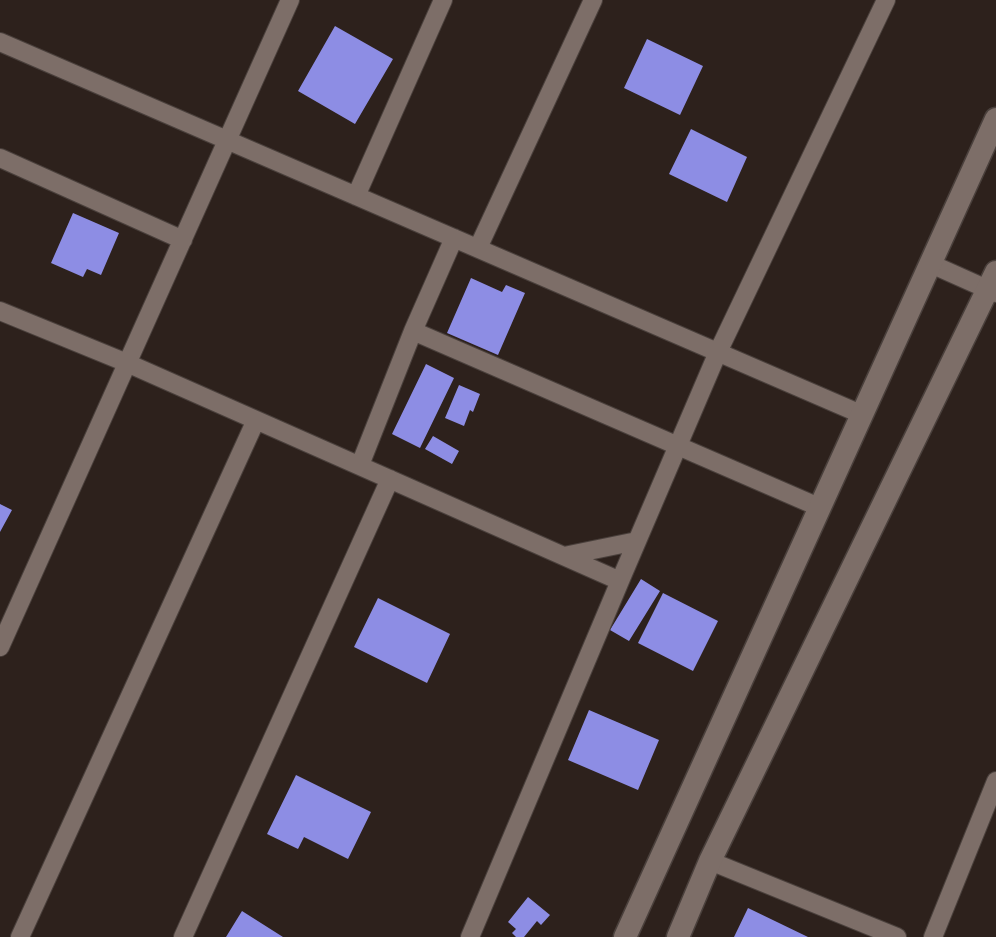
<!DOCTYPE html>
<style>
body{margin:0}
canvas{display:block;background:#2d211c}
</style>
<canvas width="996" height="937"></canvas>
<script>
const ctx = document.querySelector('canvas').getContext('2d');
ctx.lineJoin = 'round';
function fillPath(path, color) {
  ctx.fillStyle = color;
  ctx.fill(path, 'evenodd');
}
function trace(path, color, width, dash) {
  ctx.strokeStyle = color;
  ctx.lineWidth = width;
  ctx.lineCap = dash ? 'butt' : 'round';
  ctx.setLineDash(dash || []);
  ctx.stroke(path);
}
fillPath(new Path2D(`
 M335 26 393 59 355 124 298 91Z
 M647 39 703 66 680 115 624 88Z
 M691 129 747 157 727 202 669 174Z
 M73 213 119 233 101 275 87 269 83 277 51 263Z
 M471 278 502 292 506 285 525 293 498 355 447 333Z
 M426 364 454 378 420 448 392 434Z
 M459 385 480 394 473 412 470 410 464 426 445 418Z
 M433 436 459 451 452 464 425 449Z
 M0 504 12 510 0 532Z
 M641 579 660 591 629 641 610 630Z
 M663 593 718 621 693 671 638 643Z
 M378 598 450 634 427 683 354 647Z
 M589 710 659 740 638 790 568 760Z
 M296 775 371 812 348 859 304 837 298 849 267 834Z
 M528 897 550 915 541 925 537 921 524 937H516L512 933 516 929 508 922Z
 M748 908 808 937H734Z
 M242 911 283 937H226Z`), '#8d8de4');
const minor = new Path2D(`
 M0 42 863 415
 M0 158 183 240
 M356 196 443 0
 M478 248 593 0
 M931 264 996 293
 M0 311 127 363 620 581 470 937
 M413 331 821 508
 M360 465 413 331 454 238
 M564 556 637 541
 M620 581 718 352 886 0
 M0 647 290 0
 M710 861 897 937
 M20 937 256 420
 M183 937 390 479
 M933 937 996 781`);
const tertiary = new Path2D(`
 M625 937 996 119
 M678 937 710 861 996 272`);
trace(minor, '#4a403c', 20);
trace(tertiary, '#4a403c', 25);
trace(minor, '#7d6e68', 18);
trace(tertiary, '#7d6e68', 22);
</script>
